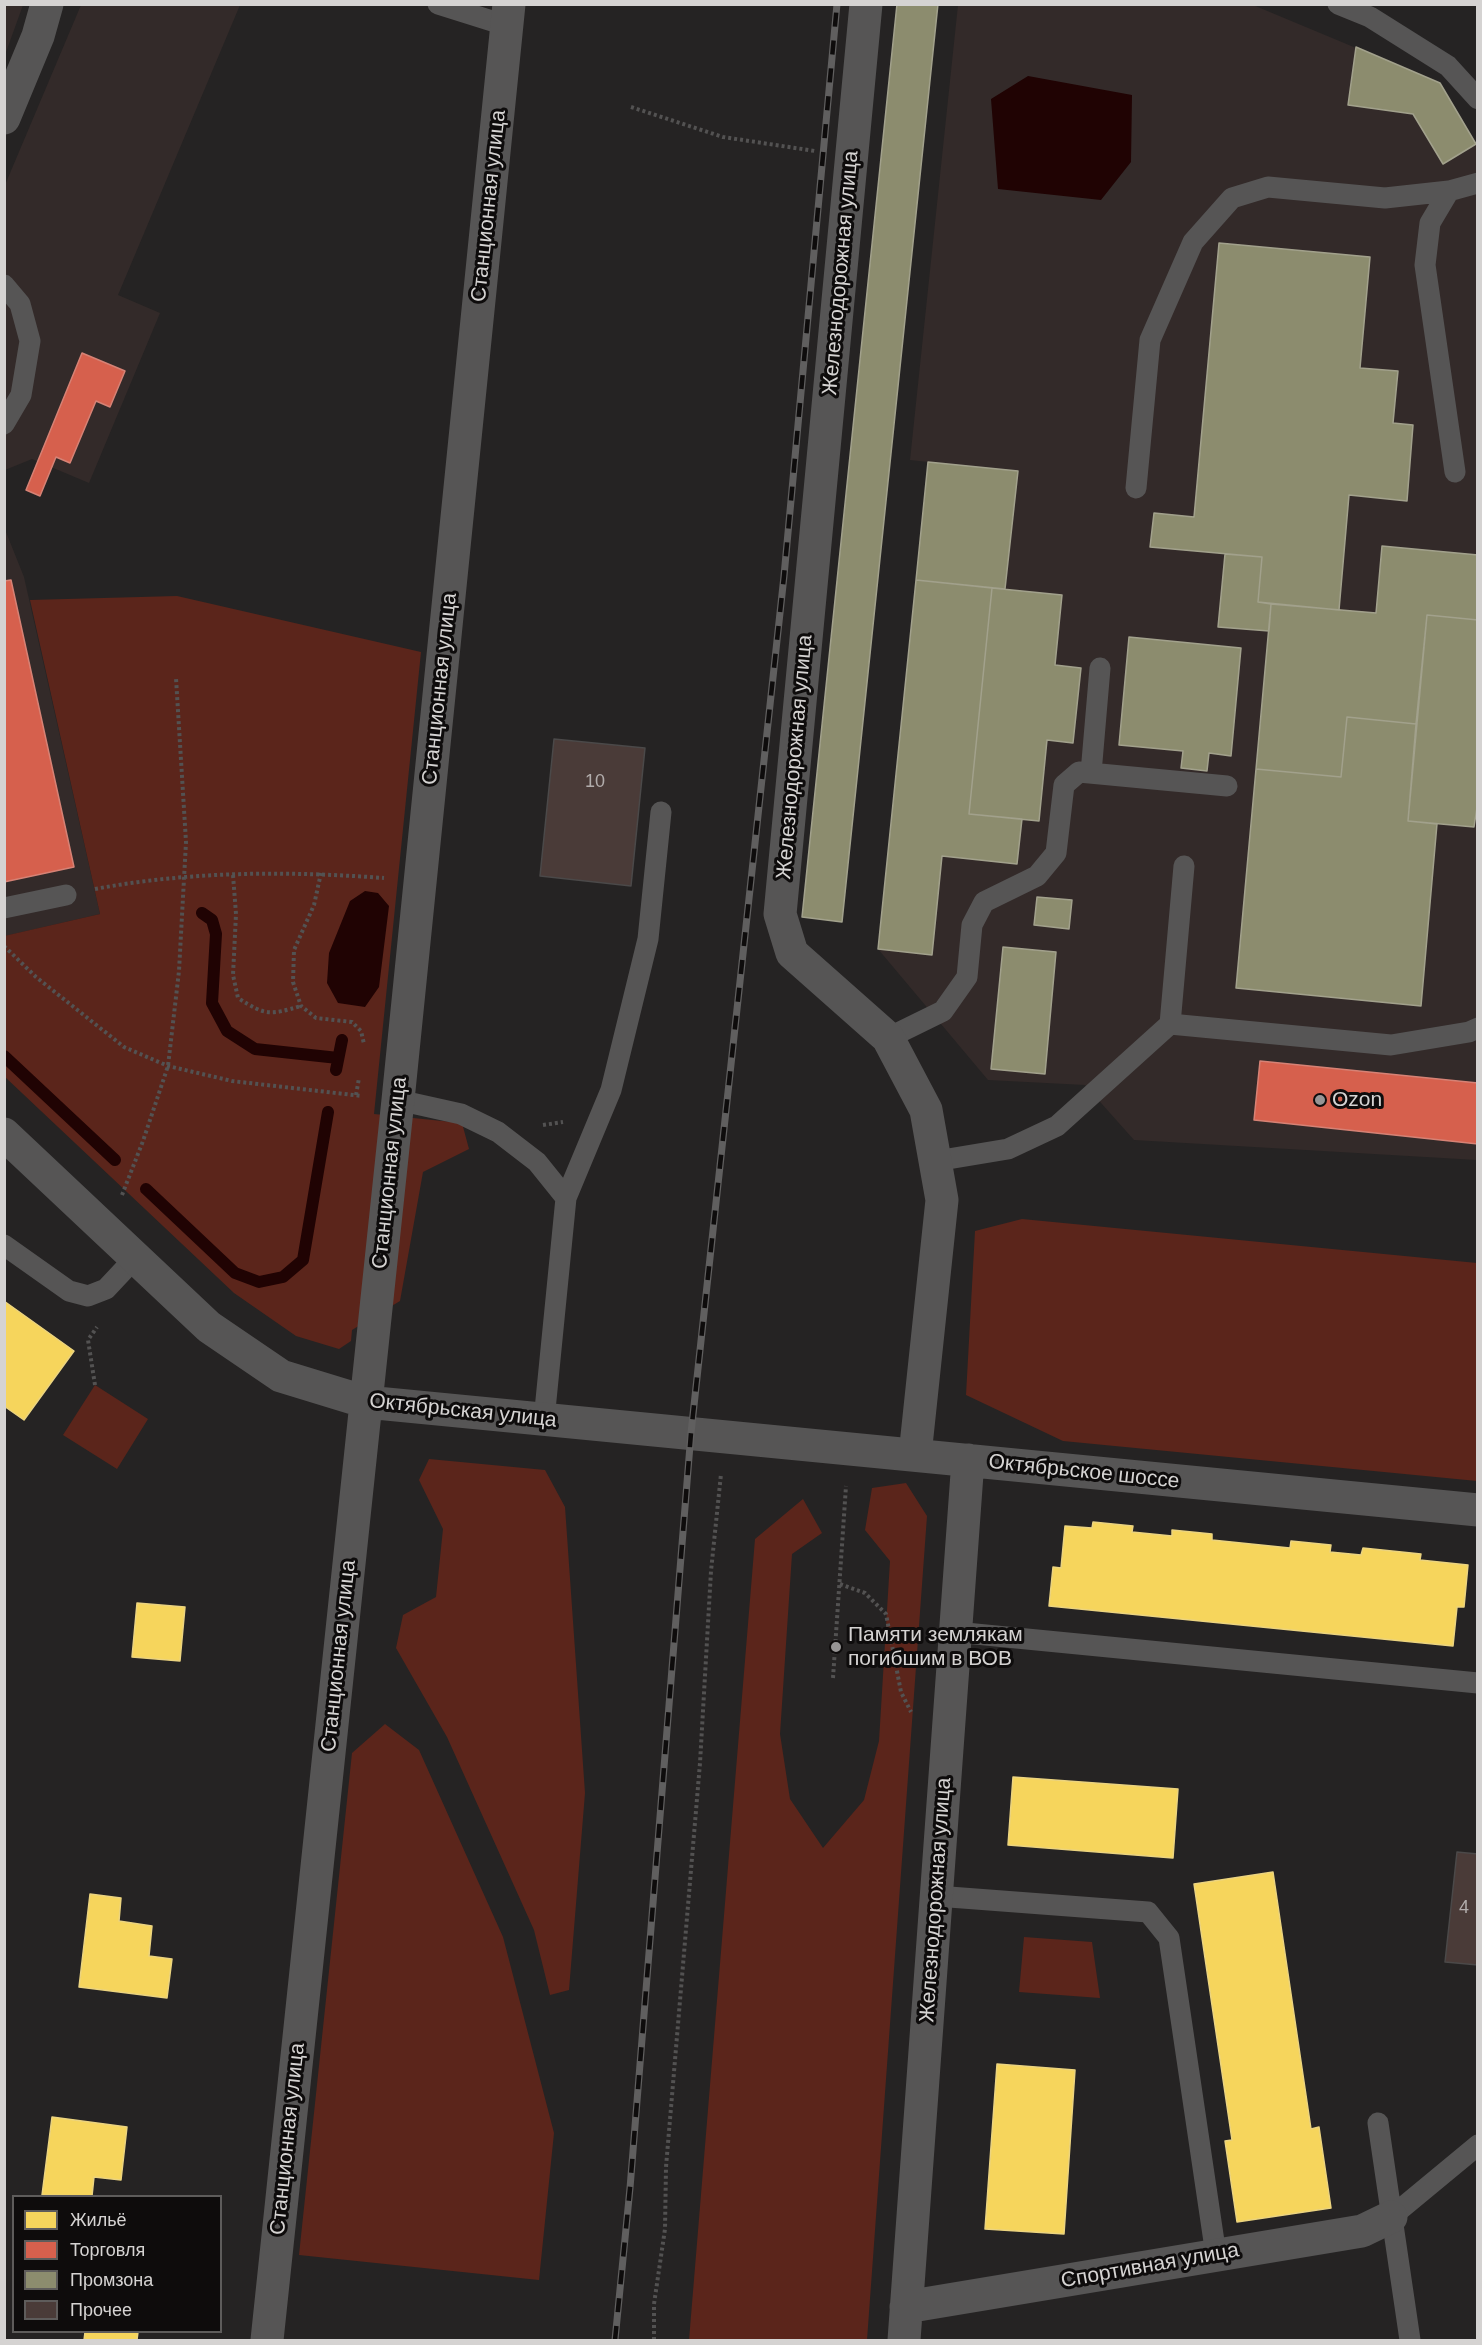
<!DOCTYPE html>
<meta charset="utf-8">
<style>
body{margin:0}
#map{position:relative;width:1482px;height:2345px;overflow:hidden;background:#252323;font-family:Arial,sans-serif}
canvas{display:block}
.frame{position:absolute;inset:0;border:6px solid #d5d3d2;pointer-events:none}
.legend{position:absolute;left:12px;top:2195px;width:210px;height:138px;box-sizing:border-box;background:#0e0c0c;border:2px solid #5e5c5b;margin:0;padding:8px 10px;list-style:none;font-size:18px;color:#d5d3d2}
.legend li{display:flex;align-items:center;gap:12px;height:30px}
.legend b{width:30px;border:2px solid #5e5c5b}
</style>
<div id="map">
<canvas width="1482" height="2345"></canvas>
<div class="frame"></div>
<ul class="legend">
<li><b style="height:16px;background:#f6d55c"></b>Жильё</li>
<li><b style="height:16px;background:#d6604d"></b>Торговля</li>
<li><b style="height:16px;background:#8c8c6e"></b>Промзона</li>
<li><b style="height:16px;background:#4a3b38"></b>Прочее</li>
</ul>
</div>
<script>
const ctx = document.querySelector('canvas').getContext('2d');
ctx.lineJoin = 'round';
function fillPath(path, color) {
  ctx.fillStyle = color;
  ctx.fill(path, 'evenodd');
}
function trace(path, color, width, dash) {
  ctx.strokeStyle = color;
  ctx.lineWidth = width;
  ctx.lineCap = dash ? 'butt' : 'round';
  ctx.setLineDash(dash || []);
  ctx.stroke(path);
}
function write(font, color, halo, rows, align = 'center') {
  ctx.font = font + ' Arial,sans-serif';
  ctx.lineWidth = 6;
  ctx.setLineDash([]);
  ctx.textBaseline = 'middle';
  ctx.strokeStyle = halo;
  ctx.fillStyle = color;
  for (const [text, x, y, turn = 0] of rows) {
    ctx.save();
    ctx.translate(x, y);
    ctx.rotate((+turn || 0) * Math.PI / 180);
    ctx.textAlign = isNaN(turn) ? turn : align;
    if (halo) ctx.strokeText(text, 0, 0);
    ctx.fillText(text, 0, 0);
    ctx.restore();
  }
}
fillPath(new Path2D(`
 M5 4 23 5 5 55 4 5Z
 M81 5H240L118 295 160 313 89 483 32 459 5 470V185Z
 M958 5H1253L1440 83 1476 144 1477 1160 1134 1140 1085 1085 988 1080 878 949 928 462 910 460Z
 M4 527 24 577 100 914 5 936Z`), '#332a29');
fillPath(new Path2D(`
 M177 596 421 652 374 1114 462 1123 469 1149 423 1172 400 1301 352 1330 351 1341 339 1349 296 1336 234 1293 5 1077 4 936 100 914 30 600Z
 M1022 1219 1477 1263V1481L1063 1441 966 1395 975 1231Z
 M95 1385 148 1419 117 1469 63 1435Z
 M429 1459 545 1470 565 1507 585 1793 569 1990 550 1995 534 1930 447 1737 396 1648 403 1615 436 1597 443 1529 419 1480Z
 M906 1483 927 1516 867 2340H689L755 1539 803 1499 822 1533 792 1554 780 1734 790 1799 823 1848 864 1800 879 1741 890 1561 865 1530 872 1488Z
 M385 1724 419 1750 503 1937 554 2133 539 2280 299 2255 352 1753Z
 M1024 1937 1092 1942 1100 1998 1019 1992Z`), '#5b251b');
fillPath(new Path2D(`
 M1028 76 1132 95 1131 162 1101 200 998 189 991 99Z
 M365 891 378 893 389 906 379 987 365 1007 338 1003 327 983 329 953 350 901Z`), '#200303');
const homes = new Path2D(`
 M4 1301 74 1351 24 1420 4 1406Z
 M1093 1522 1133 1526 1132 1532 1172 1536V1530L1212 1534V1540L1290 1548 1291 1541 1331 1545 1330 1552 1361 1555 1363 1548 1421 1554 1420 1560 1468 1565 1464 1607H1457L1453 1646 1049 1606 1053 1567 1061 1568 1065 1526 1092 1528Z
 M137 1603 185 1607 180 1661 132 1657Z
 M1013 1777 1178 1789 1173 1858 1008 1845Z
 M1273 1872 1311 2129 1319 2127 1331 2208 1237 2222 1225 2141 1232 2140 1194 1884Z
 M90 1894 121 1898 119 1921 152 1926 149 1956 172 1959 167 1998 79 1987Z
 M997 2064 1075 2070 1064 2234 985 2229Z
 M52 2117 127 2127 121 2180 94 2177 92 2196 42 2195Z
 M85 2332H138L137 2340H84Z`);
fillPath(homes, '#f6d55c');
trace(homes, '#ecd47f', 1.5);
const shops = new Path2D(`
 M82 353 125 371 110 407 96 401 70 463 56 457 40 496 26 490Z
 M11 580 74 867 4 882V581Z
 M1260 1061 1478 1083V1144L1254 1120Z`);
fillPath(shops, '#d6604d');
trace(shops, '#d68275', 1.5);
const industry = new Path2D(`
 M897 4H938L842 922 802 917Z
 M1356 47 1440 83 1476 144 1443 164 1413 114 1348 105Z
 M1219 243 1370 257 1360 368 1398 371 1393 423 1413 425 1407 501 1349 495 1339 610 1258 602 1262 557 1150 547 1154 513 1194 517Z
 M928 462 1018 471 1005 589 916 580Z
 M1382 546 1478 555V620L1427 615 1416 724 1347 717 1341 777 1256 769 1271 604 1376 613Z
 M1225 554 1262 557 1258 602 1271 604 1269 631 1218 627Z
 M916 580 992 588 969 814 1022 819 1017 864 942 856 932 955 878 949Z
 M992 588 1062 595 1055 665 1081 668 1073 743 1047 740 1039 821 969 814Z
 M1427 615 1478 620V801L1474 827 1408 821Z
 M1129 637 1241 648 1231 756 1209 753 1207 771 1181 768 1183 751 1119 745Z
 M1347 717 1416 724 1408 821 1437 824 1421 1006 1236 988 1256 769 1341 777Z
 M1037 897 1072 900 1069 929 1034 925Z
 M1003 947 1056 952 1045 1074 991 1069Z`);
fillPath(industry, '#8c8c6e');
trace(industry, '#a2a18c', 1.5);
trace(new Path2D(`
 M202 913 212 920 216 934 212 1003 227 1031 255 1049 338 1058
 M4 1056 115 1160
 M336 1070 342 1040
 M146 1189 235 1273 259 1282 283 1277 303 1260 328 1112`), '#200303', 12);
const building = new Path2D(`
 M554 739 645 748 631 886 540 876Z
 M1457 1852 1478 1854V1965L1445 1962Z`);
fillPath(building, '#4a3b38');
trace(building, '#4b4949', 1.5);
trace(new Path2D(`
 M631 107 723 137 815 151
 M321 873 314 905 294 950 293 982 301 1006 316 1018 352 1022 361 1031 364 1044
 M233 875 236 914 233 975 238 998C266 1016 270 1015 301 1006
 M95 889C190 871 288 871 384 878
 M4 946 36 977 124 1047 168 1066 232 1081 362 1096
 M356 1095 359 1078
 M543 1125 563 1122
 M122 1195 143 1141 168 1066 179 971 186 842 176 678
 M95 1385 88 1340 97 1327
 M840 1584 865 1593 886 1614 901 1692 911 1712
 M833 1678 846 1486
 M654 2340V2304L665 2229 666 2167 700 1763 711 1571 721 1474`), '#535252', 4, [3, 3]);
trace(new Path2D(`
 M438 4 508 26
 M1338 4 1370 17 1448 66 1478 99
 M4 285 20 304 30 341 21 395 4 424
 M1455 472 1425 265 1430 223 1449 191 1478 183
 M1136 488 1150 340 1193 242 1232 198 1268 187 1385 198 1449 191
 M1091 773 1100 668
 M4 908 66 895
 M1170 1024 1391 1045 1469 1032 1478 1028
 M888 1038 943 1011 967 977 972 925 984 902 1037 876 1056 853 1064 785 1079 772 1227 786
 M398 1100 461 1114 498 1132 537 1162 566 1198 544 1420
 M936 1161 1008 1149 1057 1126 1170 1024 1184 866
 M566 1198 611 1090 648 939 661 812
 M4 1245 69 1291 88 1296 106 1289 135 1258
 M955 1632 1478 1683
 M936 1896 1148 1912 1169 1938 1216 2255
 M1378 2123 1410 2340
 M1391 2217 1478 2145`), '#565555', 21);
trace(new Path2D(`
 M866 4 780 914 792 953 888 1038 926 1110 942 1200 915 1455
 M4 1134 209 1327 281 1376 366 1402 1478 1510
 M906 2307 1362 2231 1391 2217
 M267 2340 398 1100 509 4
 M904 2340 968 1460`), '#565555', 33);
trace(new Path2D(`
 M4 118 38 36 47 4`), '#565555', 33);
const rail = new Path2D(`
 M615 2340 630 2188 691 1433 784 576 837 4`);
trace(rail, '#605f5f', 7);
trace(rail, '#0e0c0c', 4.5, [14]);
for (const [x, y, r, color] of [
 [1320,1100,6,"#979595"],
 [836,1647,6,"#979595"]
]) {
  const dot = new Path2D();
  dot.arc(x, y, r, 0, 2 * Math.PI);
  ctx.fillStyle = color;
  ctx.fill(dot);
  trace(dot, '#0e0c0c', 2);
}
write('18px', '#b2adac', null, [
 ["10",595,782],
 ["4",1464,1908]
]);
write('21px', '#d5d3d2', '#0e0c0c', [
 ["Станционная улица",489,206,-84],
 ["Железнодорожная улица",841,273,-85],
 ["Станционная улица",440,689,-84],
 ["Железнодорожная улица",795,757,-85],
 ["Станционная улица",390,1173,-84],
 ["Октябрьская улица",463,1411,6],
 ["Октябрьское шоссе",1084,1472,6],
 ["Станционная улица",339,1656,-84],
 ["Железнодорожная улица",936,1900,-86],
 ["Станционная улица",288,2139,-84],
 ["Спортивная улица",1150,2266,-10]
]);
write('21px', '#d5d3d2', '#0e0c0c', [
 ["Ozon",1332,1100],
 ["Памяти землякам",848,1635],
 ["погибшим в ВОВ",848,1659]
], 'left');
</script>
